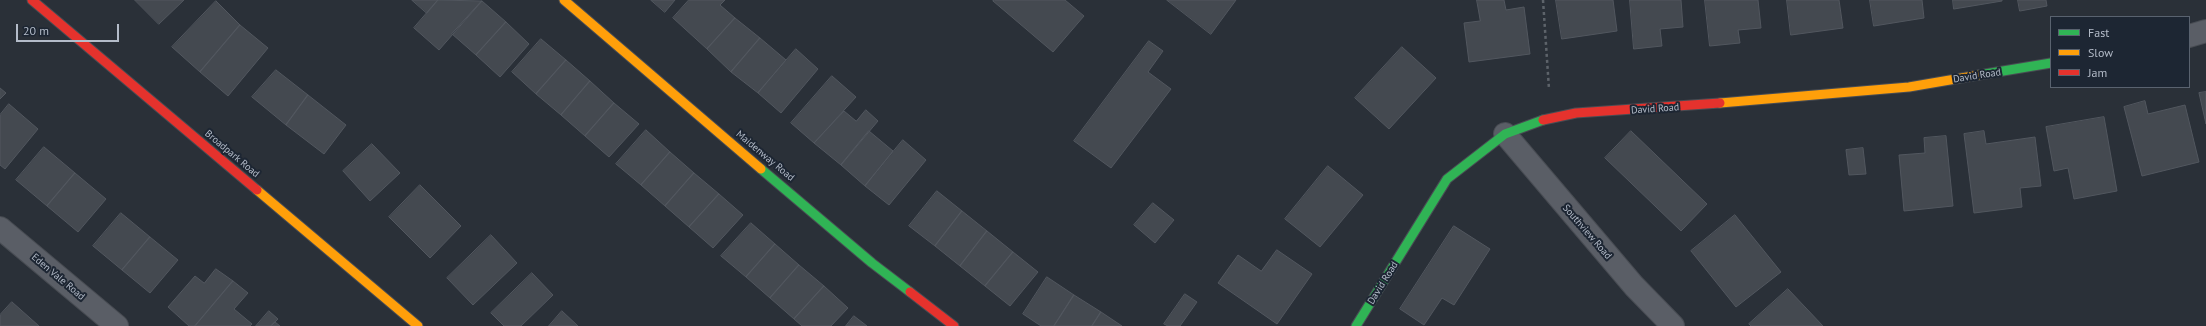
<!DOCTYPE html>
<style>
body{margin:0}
#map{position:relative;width:2206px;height:326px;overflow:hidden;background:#2a3038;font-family:"PT Sans",sans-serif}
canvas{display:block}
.legend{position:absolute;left:2050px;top:16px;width:140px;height:72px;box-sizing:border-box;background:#1d2633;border:1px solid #59626f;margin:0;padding:5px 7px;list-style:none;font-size:12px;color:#b4bcc9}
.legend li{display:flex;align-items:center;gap:8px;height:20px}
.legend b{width:20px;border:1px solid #59626f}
.scale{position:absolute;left:16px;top:24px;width:103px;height:18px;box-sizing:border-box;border:2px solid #b4bcc9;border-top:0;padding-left:5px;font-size:12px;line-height:14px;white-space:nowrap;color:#b4bcc9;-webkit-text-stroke:3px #1d2633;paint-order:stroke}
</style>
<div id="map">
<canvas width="2206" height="326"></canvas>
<ul class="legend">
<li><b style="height:5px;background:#30b455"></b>Fast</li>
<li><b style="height:5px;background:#ff9f0a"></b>Slow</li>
<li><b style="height:5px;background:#e5322d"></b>Jam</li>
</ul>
<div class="scale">20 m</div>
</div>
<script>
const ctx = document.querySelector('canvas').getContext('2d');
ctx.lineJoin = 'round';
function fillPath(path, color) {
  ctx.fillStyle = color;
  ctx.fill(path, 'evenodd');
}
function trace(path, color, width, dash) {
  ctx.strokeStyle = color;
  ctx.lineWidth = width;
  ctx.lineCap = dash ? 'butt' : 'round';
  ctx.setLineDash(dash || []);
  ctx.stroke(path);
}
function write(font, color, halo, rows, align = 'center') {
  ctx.font = font + ' "PT Sans",sans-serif';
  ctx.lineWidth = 4;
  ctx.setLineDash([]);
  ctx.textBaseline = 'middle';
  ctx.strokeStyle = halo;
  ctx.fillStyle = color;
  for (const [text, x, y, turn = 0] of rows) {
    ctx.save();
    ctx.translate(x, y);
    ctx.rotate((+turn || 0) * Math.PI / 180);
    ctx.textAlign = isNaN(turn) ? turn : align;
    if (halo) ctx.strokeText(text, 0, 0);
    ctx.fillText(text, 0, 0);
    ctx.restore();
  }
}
const building = new Path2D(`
 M135 0H184L159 24Z
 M412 0H438L427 13Z
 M438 0 482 1 439 50 414 28Z
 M651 0H675L665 12Z
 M689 0H725L720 5 735 18 707 49 673 18Z
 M995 0H1065L1084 16 1053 52 993 1Z
 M1167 0H1236L1211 34Z
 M1477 0H1504L1506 10 1524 7 1530 54 1469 62 1464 23 1480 21Z
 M1556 0H1613L1617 31 1562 39Z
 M1630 0H1681L1683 27 1660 29 1662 46 1634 49Z
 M1705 0H1758L1761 28 1738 30 1740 43 1710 46Z
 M1787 0H1839L1843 28 1791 35Z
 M1870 0H1922L1924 18 1874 26Z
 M1953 0H2002V1L1954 9Z
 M2018 0H2046L2047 6 2020 11Z
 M216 1 240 25 200 72 172 47Z
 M482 1 506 22 476 55 452 34Z
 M735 18 760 38 731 72 707 49Z
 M506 22 529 44 500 77 476 55Z
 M240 25 268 48 228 96 200 72Z
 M760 38 786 60 758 93 731 72Z
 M541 39 566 60 536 94 512 72Z
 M1149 41 1163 51 1148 72 1171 89 1111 168 1074 141Z
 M1402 47 1436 78 1389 129 1355 98Z
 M796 49 818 69 781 113 758 93Z
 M566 60 590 81 561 115 536 94Z
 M276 70 308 95 286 125 252 97Z
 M832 76 856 97 814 143 791 123Z
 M590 81 614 103 585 136 561 115Z
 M0 88 6 93 0 99Z
 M2206 92V124L2199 93Z
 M308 95 346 125 324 154 286 125Z
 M2145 101 2148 114 2185 105 2199 162 2142 176 2124 107Z
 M614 103 639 124 609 157 585 136Z
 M9 104 38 129 5 169 0 165V115Z
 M866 110 878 121 841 165 814 143 844 111 856 121Z
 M2104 117 2117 191 2074 199 2068 168 2054 171 2046 127Z
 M646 130 670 152 641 185 616 164Z
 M869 131 893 151 865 186 841 165Z
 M1631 131 1707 204 1681 231 1605 158Z
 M1984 131 1986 144 2035 137 2041 186 2020 188 2022 207 1974 213 1964 134Z
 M1946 136 1953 206 1904 211 1899 155 1925 153 1924 138Z
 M903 140 926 160 889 205 865 186Z
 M372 144 400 173 370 201 343 171Z
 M44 147 75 173 47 206 16 180Z
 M1863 148 1866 174 1849 175 1846 150Z
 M670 152 694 173 665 206 641 185Z
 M1328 166 1363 195 1320 247 1285 219Z
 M75 173 106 199 78 232 47 206Z
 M694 173 719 194 689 227 665 206Z
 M420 185 461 226 430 258 389 217Z
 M937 191 962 211 935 246 909 226Z
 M719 194 743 215 713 248 689 227Z
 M1153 203 1174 220 1155 243 1134 225Z
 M962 211 987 231 960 266 935 246Z
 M121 213 150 237 122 270 93 246Z
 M1735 215 1781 272 1736 307 1691 251Z
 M751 223 775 244 746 277 721 256Z
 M1454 226 1490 249 1454 305 1442 298 1424 325 1400 309Z
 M987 231 1013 252 985 286 960 266Z
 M491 235 517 263 473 305 447 278Z
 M150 237 178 260 150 293 122 270Z
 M775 244 799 265 770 298 746 277Z
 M1277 250 1312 274 1277 324 1218 283 1238 255 1261 271Z
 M1013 252 1038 272 1010 306 985 286Z
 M799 265 824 286 794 319 770 298Z
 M216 269 233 281 195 326H189L168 307 195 276 204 283Z
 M532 273 553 295 521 326H504L491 313Z
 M1047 277 1074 295 1054 326H1041L1023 314Z
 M233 281 248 293 234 309 252 324 250 326H195Z
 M824 286 848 308 831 326H802L794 319Z
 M1788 289 1823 326H1751L1749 324Z
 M1185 294 1197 302 1180 326H1168L1164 324Z
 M1074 295 1101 312 1092 326H1054Z
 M12 302 39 326H0V315Z
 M269 311 278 319 271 326H256Z
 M562 311 578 326H549Z
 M1101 312 1122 326H1092Z
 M854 316 867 326H846Z
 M275 322 280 326H271Z`);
fillPath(building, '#444950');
trace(building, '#52575f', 1);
const street = new Path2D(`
 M2189 36 2206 31
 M1505 134 1634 286 1673 326
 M0 228 117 326`);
const fast = new Path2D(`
 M1979 75 2051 63
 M761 169 872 263 910 292
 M1356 326 1447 179 1505 134 1543 120`);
const slow = new Path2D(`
 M564 0 761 169
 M1720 103 1909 87 1979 75
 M257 190 418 326`);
const jam = new Path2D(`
 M32 0 257 190
 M1543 120 1576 113 1720 103
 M910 292 954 326`);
trace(street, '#484c53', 24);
trace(fast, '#484c53', 11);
trace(slow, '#484c53', 11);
trace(jam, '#484c53', 11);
trace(new Path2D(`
 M1543 0 1549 89`), '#5d636a', 2.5, [3, 3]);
trace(street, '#5a5e66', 22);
trace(fast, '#30b455', 9);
trace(slow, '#ff9f0a', 9);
trace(jam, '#e5322d', 9);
write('10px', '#b4bcc9', '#1d2633', [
 ["David Road",1977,76,-9],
 ["David Road",1655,109,-4],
 ["Broadpark Road",232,154,40],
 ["Maidenway Road",765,156,40],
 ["Southview Road",1587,232,49],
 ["Eden Vale Road",58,277,40],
 ["David Road",1383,283,-58]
]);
</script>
